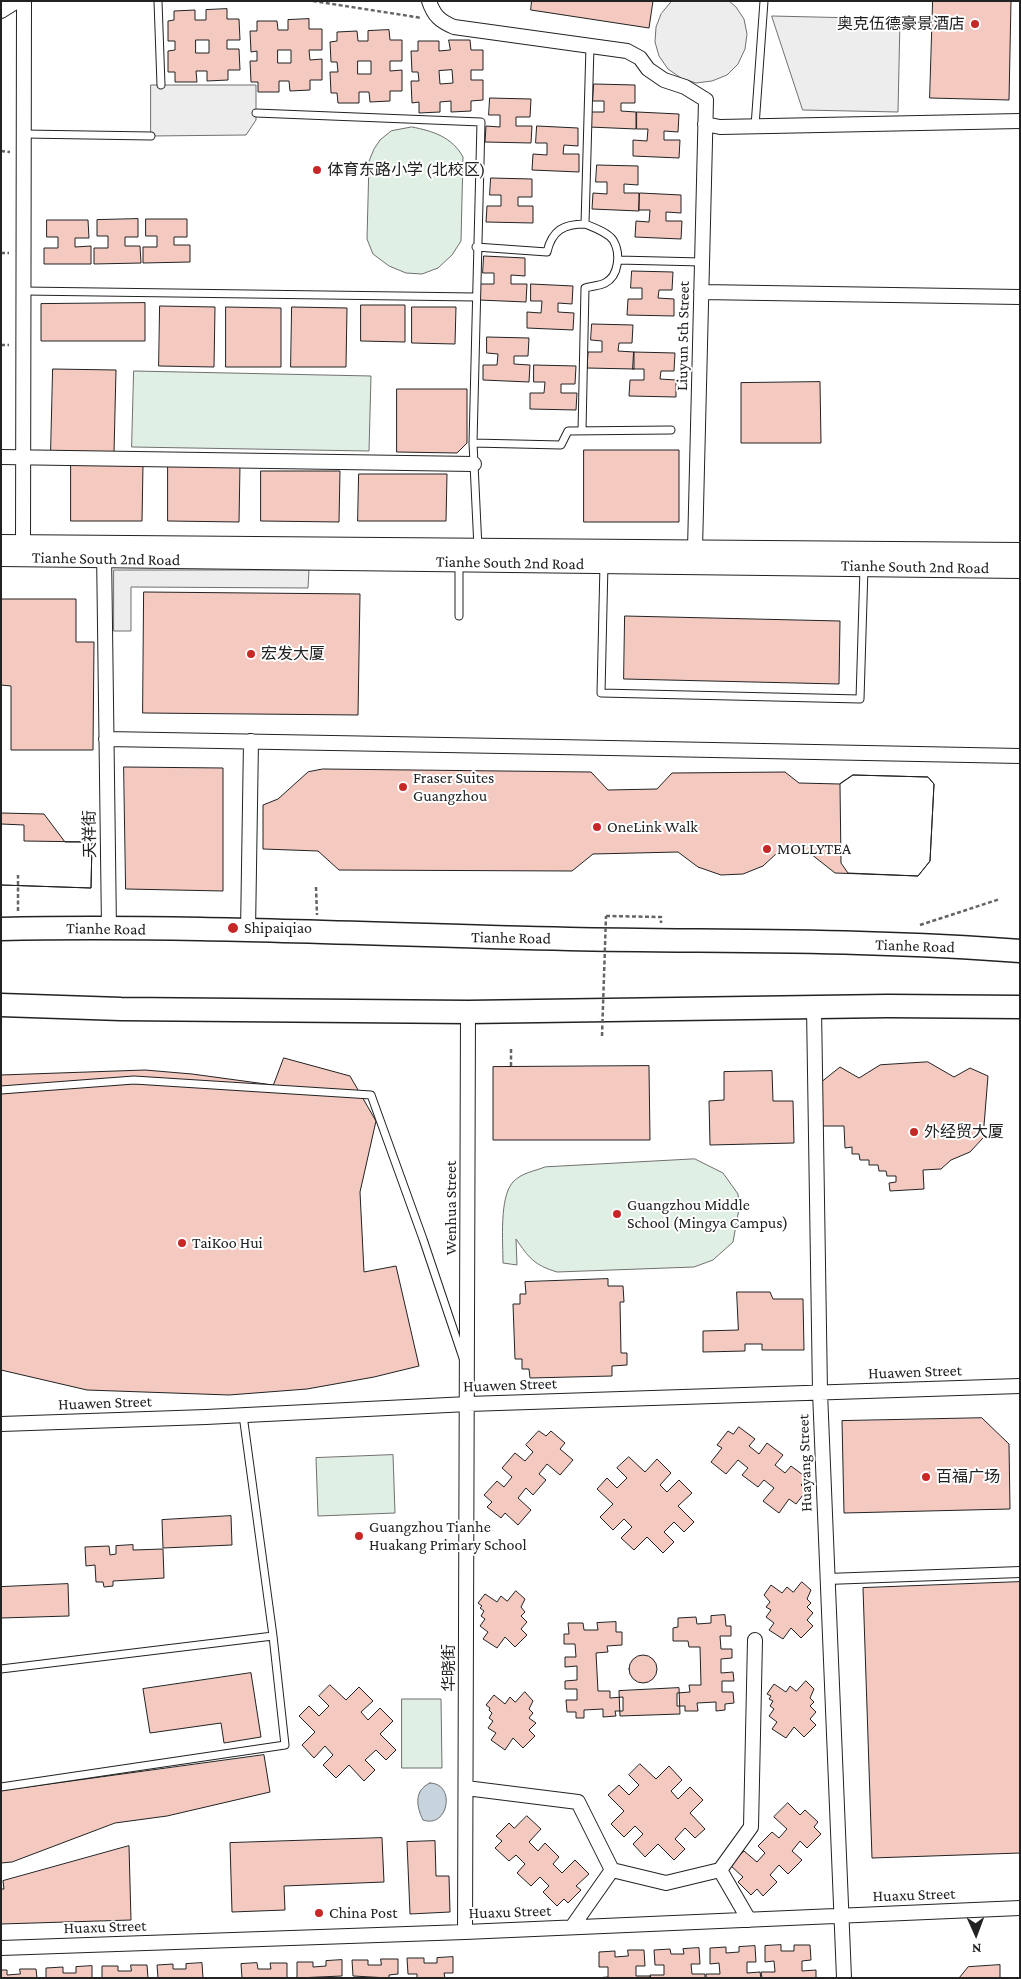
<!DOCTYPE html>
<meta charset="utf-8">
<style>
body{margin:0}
#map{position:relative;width:1021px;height:1979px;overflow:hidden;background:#fff;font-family:"Crimson Pro",serif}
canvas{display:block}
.frame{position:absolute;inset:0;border:2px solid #222;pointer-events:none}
.north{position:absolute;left:951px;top:1909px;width:50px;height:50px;-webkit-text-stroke:4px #fff;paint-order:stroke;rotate:178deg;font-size:14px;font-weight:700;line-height:20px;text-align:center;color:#222}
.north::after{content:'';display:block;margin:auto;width:18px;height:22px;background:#222;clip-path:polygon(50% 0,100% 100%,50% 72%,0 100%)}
</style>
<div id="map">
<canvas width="1021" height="1979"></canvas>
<div class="frame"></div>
<div class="north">N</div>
</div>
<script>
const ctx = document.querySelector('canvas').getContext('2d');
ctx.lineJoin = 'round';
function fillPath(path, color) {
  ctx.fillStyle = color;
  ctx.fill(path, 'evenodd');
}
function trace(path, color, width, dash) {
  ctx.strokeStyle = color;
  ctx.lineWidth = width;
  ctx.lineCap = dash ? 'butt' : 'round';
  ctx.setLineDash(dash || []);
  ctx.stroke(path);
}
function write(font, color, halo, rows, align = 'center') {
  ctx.font = font + ' "Crimson Pro","Noto Sans SC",serif';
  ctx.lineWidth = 4;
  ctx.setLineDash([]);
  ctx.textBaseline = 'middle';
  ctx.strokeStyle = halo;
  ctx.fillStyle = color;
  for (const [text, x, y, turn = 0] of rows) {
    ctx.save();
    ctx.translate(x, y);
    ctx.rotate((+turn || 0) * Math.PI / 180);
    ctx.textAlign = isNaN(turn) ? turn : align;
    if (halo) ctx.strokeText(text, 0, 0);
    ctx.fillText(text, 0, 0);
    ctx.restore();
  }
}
const green = new Path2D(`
 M412 127C433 131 452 137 463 157L461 241 452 255 438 268 422 274 406 273 389 266 373 254 367 239 369 161 374 149 380 140 391 131Z
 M134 371 371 376 369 451 132 447Z
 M695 1159 723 1173 738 1194 739 1209 733 1242 713 1260 694 1267 557 1272C534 1265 529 1258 516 1239L517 1265 503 1263C503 1243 499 1197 513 1182 521 1173 535 1171 545 1167Z
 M393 1455 395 1513 318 1516 316 1458Z
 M402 1699H441L442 1768H402Z`);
fillPath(green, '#e0efe3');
trace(green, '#6f6f6f', 1);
const parking = new Path2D(`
 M672 1H729L736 7 744 19 747 34 745 49 738 64 727 75 712 81 696 83 681 78 668 69 659 56 655 42 656 27 661 14Z
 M772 16 900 19 898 112 803 110Z
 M151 85H256V120L246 135 151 136Z
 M114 570H309L308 588 131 587V631H114Z`);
fillPath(parking, '#ededed');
trace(parking, '#6f6f6f', 1);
const water = new Path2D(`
 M430 1783C456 1783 449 1829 423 1820 416 1806 414 1790 430 1783Z`);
fillPath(water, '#c7d3dd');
trace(water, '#6f6f6f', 1);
const building = new Path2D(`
 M532 1H653L649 28 531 10Z
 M933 1H1011L1009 100 930 98Z
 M227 9V19H239L240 40H227V49H239L240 70H228V80L207 81V71H196L197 82H175V72H168V51L175 50V41H168V21L174 20V11L195 10V20H206V10ZM196 40H209V53H196Z
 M309 19V29H322V50H309L310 60 322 59V80H310V90L290 91 289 81H279V92H258V82H251L250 61H257V51L251 52 250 31H257V21H277L278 30H288V20ZM278 50H291V63H278Z
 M389 30 390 40H402V61H390V71L402 70V91H390V101L370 102 369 92H359V103H338L337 93H331L330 72H338L337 62H331L330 42 337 41V32L357 31 358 41H368V31ZM358 61H371V74H358Z
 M449 40H470L471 50H483V70H471V80H483V100L471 101V111L451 112V101L440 102V112L419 113V102L412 103 411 81H419L418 72H412L411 51H418V41H439V51L450 50ZM452 70 453 83 440 84 439 71Z
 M594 84 635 85V103H621V111L636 112V129L589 127 590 112H604V101H593Z
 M490 98 531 99 530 117H516V126H532L531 143 485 142 486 126 500 127V115H489Z
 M637 112 679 114 678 132 664 131V140H680L679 158 633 156V140L647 141 648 129H637Z
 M537 126 578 128V146L564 145 563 154H579V172L532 170 533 154 547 155V143H536Z
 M597 165 638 166V185L624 184V193H639V211L592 209 593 193 607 194V182H596Z
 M491 178 532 179V197H518V206H533V223L486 222 487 206H501V195H490Z
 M640 193 681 195V213L666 212V221H682L681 239 635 237 636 221 649 222 650 210H639Z
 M138 219V237H125V246H140L141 263 94 264V248H108V236H97V220Z
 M146 219H187V237H174V245H190V262L143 263V247H157V236H146Z
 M47 220H88L89 238H75V247L91 246V264H44V248H58V237H47Z
 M484 256 525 258V276L511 275V284H527L526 302 479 300 480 284H494V273H483Z
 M632 271 673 272 672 290H659L658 298 674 299V316L627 315 628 299H642V288H631Z
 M531 284 573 286 572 304 558 303V312L574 313 573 330 527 328V312L541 313 542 301H531Z
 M145 303V341H41V304Z
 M361 305H405V342L361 341Z
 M160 306 215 307 214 367 159 366Z
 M226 307 281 308V367H226Z
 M292 307 347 308 346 367H291Z
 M412 307H456L455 344 412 343Z
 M592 324 633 325 632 343H619L618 351 634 352V369L587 368 588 352H602V341L591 340Z
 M487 337 529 338 528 356H514V364L530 365 529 382 483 380V365H497L498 354 487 353Z
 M634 352 675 353 674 371H661L660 379 676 380V397L629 396 630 380H644V369H633Z
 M534 365 576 366 575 384H561V393H577L576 410 530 409V393H544L545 382H534Z
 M53 369 116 370 114 453 51 451Z
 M820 382 821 443H741V383Z
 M397 389H467V443L457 453 397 452Z
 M584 450H679V522H584Z
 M71 464 143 465 142 521H71Z
 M168 465H240L239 522 168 521Z
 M261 471H340L339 522 261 521Z
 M359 474H447L446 521H358Z
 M144 592 360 594 358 715 143 713Z
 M1 599H76V642H94L93 750H11V686L1 685Z
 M625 616 840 621 839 684 624 679Z
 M124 767 223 768V891L126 889Z
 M323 769 591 772 608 790 657 789 672 773 785 772 799 783 840 784 853 775 928 777 934 784 930 861 918 876 835 873 811 854 777 853 763 866 743 874 721 875 698 867 678 852 593 854 572 871 339 870 318 851 263 849V805L278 799 308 772Z
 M853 775 928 777 934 784 930 861 918 876 848 873 841 863 840 784Z
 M1 813 44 814 65 842H92L91 888 1 885Z
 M1 824 24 825V841L92 842 91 888 1 885Z
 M284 1058 350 1076 376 1121 360 1192 364 1272 396 1266 419 1366 374 1377 307 1389 229 1395 87 1390 1 1370V1075L145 1070 192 1074 273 1085Z
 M928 1062 954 1077 970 1068 988 1076 983 1138 970 1152 951 1160 941 1169 923 1170 924 1189 890 1191 889 1183 896 1182V1176H887L886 1171H879L878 1165H869V1160H860L859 1154H852V1147L845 1148 844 1126H822L820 1083 840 1067 859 1078 880 1065Z
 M649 1066 650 1140H493V1067Z
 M772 1071 773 1101H793L794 1143 710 1145 709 1101 724 1100V1072Z
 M608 1279V1286H623L624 1302H620L621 1353H627V1365L612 1366V1376L530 1378 529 1369H522V1359H515L513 1304H520V1294H526L525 1282Z
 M737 1292H770L773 1299H803L804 1350H762V1344H745V1351L703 1352V1331L738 1330Z
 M982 1418 1009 1444 1010 1509 844 1513 842 1421Z
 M739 1427 755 1439 749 1446 759 1454 767 1443 783 1455 775 1465 785 1473 791 1466 807 1478 801 1485 807 1490 796 1504 789 1499 779 1513 763 1501 774 1488 764 1480 758 1487 742 1475 748 1468 738 1460 726 1474 711 1462 722 1448 717 1445 728 1431 733 1434Z
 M539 1431 546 1436 551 1431 565 1443 560 1449 573 1460 560 1475 547 1464 539 1474 546 1480 533 1495 526 1488 518 1498 531 1510 518 1525 505 1513 501 1518 487 1507 492 1502 484 1495 497 1481 504 1487 512 1477 502 1468 515 1453 525 1461 533 1452 526 1445Z
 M629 1457 645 1472 657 1459 671 1473 660 1485 667 1492 679 1480 692 1493 678 1506 694 1522 684 1532 674 1522 664 1532 674 1542 663 1553 647 1537 634 1550 621 1538 632 1527 624 1519 613 1530 600 1517 613 1504 597 1489 607 1478 617 1488 627 1478 617 1468Z
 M231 1516 232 1545 163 1548 162 1520Z
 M133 1545V1550L163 1549 164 1578 113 1581V1586L104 1587 103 1582H96L95 1565 86 1566 85 1547 109 1546 110 1555 116 1554V1546Z
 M802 1582 811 1590 807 1599 811 1603 807 1607 813 1613 807 1620 813 1626 801 1638 791 1628 783 1639 769 1630 774 1623 766 1617 771 1610 766 1607 770 1602 764 1595 771 1585 782 1593 787 1587 793 1592Z
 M1020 1582V1853L872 1858 863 1588Z
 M68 1584 69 1616 1 1618V1587Z
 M516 1591 525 1599 521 1607 525 1612 521 1616 527 1622 521 1629 527 1635 515 1647 505 1637 497 1648 483 1639 488 1632 480 1626 485 1619 481 1616 484 1611 480 1608 482 1606 478 1603 485 1594 497 1602 501 1596 507 1601Z
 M725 1615 726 1626H731V1636H720L721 1649H732V1658L721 1659V1673L733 1672 734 1681H722V1692H733L734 1703 725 1704V1710L716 1711V1702L697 1703 698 1711H685V1706H677V1693L690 1692 689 1685H701L700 1647H689L688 1641H673V1628L678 1627V1618L696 1617 697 1624 711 1623V1616Z
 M616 1622V1632H622V1645L607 1646 608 1652 596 1653 598 1691H610V1698L623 1697V1711H615L616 1716 603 1717V1709L584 1710V1718H576V1712H567L566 1700H577V1689H565V1681L577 1680V1666L565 1667V1657H576L575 1644H564V1634H569L568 1623H583L584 1630H598L597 1623Z
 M629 1669a14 14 0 1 1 28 0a14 14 0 1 1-28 0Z
 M251 1673 261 1737 224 1743 221 1723 150 1733 143 1689Z
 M806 1681 814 1689 810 1698 814 1702 810 1706 816 1712 810 1719 816 1725 804 1737 794 1727 786 1738 772 1729 777 1722 769 1716 774 1709 770 1706 773 1701 769 1699 771 1696 767 1694 774 1684 786 1692 790 1686 796 1691Z
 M330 1685 346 1700 359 1687 373 1701 361 1712 368 1720 380 1708 393 1721 380 1734 396 1750 386 1760 376 1750 365 1760 375 1770 364 1781 349 1765 336 1778 323 1765 333 1755 325 1746 314 1758 302 1745 315 1732 299 1716 309 1706 319 1716 329 1706 319 1696Z
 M679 1688 680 1714 620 1716 619 1691Z
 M525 1692 533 1701 529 1709 533 1713 529 1718 536 1723 529 1730 535 1736 523 1748 513 1738 505 1750 491 1740 496 1733 488 1728 493 1721 489 1718 492 1713 489 1710 490 1708 486 1705 494 1695 505 1704 510 1697 515 1702Z
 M264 1755 270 1792 167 1816 115 1823 12 1862 1 1863V1791Z
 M640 1764 656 1779 669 1766 682 1780 671 1791 678 1799 690 1787 703 1800 690 1813 705 1829 695 1838 685 1828 675 1839 685 1849 674 1860 658 1844 645 1857 633 1844 643 1834 635 1826 624 1837 611 1824 624 1811 608 1795 619 1785 629 1795 639 1785 629 1775Z
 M788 1803 800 1815 805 1810 818 1822 814 1827 821 1834 807 1848 800 1841 792 1851 802 1860 788 1874 779 1865 770 1875 777 1882 763 1896 757 1889 751 1895 738 1882 743 1877 730 1865 744 1851 757 1862 765 1853 758 1846 772 1832 779 1838 787 1829 774 1817Z
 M527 1816 541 1829 529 1842 538 1851 545 1843 559 1857 553 1864 562 1873 575 1860 589 1874 576 1886 581 1890 568 1903 564 1899 557 1906 543 1892 549 1886 540 1877 531 1886 517 1873 525 1864 516 1855 509 1861 495 1848 502 1841 496 1836 509 1823 514 1828Z
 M382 1838 384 1882 284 1886 285 1910 232 1912 230 1843Z
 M435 1841 436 1876H449L450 1912 410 1914 407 1842Z
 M129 1846 131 1920 1 1924V1889H4L3 1881Z
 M781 1945V1951H794V1945H810L811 1960 802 1961V1971L816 1970V1978H762L761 1972H775L774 1961 765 1962V1946Z
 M755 1946 756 1962H747V1973L760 1972 761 1978H706V1974H720L719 1963 710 1964V1948L726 1947V1953L739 1952V1947Z
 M699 1948 700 1964H691L692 1974H705V1978H651L650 1975H664V1965H655L654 1950 670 1949 671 1954H684L683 1949Z
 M628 1950H644L645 1966H636V1976H650V1978H595L608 1977V1967H599V1952L615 1951V1957L628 1956Z
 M453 1957V1973H444L445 1978H417V1974H408L407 1958H424V1963H437V1958Z
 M381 1959H398V1974L389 1975V1978L353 1976 352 1960H368V1965H381Z
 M342 1960V1976L297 1978V1962H313V1967L326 1966V1961Z
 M202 1963 203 1978H158L157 1965 173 1964V1969H186V1964Z
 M257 1963 258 1969H271L270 1963H287V1978H242L241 1964Z
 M131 1965H147L148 1978H102V1966H118V1971H131Z
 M1000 1965V1978H959L968 1967Z
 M92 1966V1978H46V1968L63 1967V1973H76V1967Z
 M20 1969H36L37 1978H1V1970H7V1975L20 1974Z`);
fillPath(building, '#f3c9c0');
trace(building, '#222', 1);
const service = new Path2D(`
 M158 1 161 85
 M256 113 481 122 473 443 478 548
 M755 126 764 1
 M24 134 151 136
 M476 247 547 252C552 230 564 224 585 224
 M618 260 702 262
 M24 291 475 297
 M582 431 585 288C591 286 599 286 605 283 619 276 621 253 613 240 607 232 595 228 585 224L590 46
 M473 443 561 445 568 431 671 430
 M604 564 601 693 860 699 864 568
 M459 616V563
 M1 1090 134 1080 371 1095 423 1239 463 1358
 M1 1669 273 1636
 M1 1787 285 1745 273 1636 243 1415`);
const pedestrian = new Path2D(`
 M827 1579 1020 1572`);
const minor = new Path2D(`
 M429 1C434 16 440 21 454 27L627 51 640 58 648 69 664 80 685 87 706 100 695 549
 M1 11 17 1
 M705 124 720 127 1020 121
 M701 292 1020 297
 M1 457 474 464
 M23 544 24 1
 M104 550 109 929
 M106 739C411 743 715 751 1020 756
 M248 931 251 741
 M814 1008 820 1392 844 1978
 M1 1424 206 1417 468 1404 1020 1386
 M466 1788 578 1802 612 1870
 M749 1920 720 1870 751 1827 755 1640
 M572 1927 612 1870 666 1883 720 1870
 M465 1932 468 1012
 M1 1948 465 1932 1020 1908`);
const tertiary = new Path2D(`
 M1 544 1020 552
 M1 557 1020 569`);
const trunk = new Path2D(`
 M1 929C191 925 380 935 569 939 719 942 870 939 1020 951
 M1 1005 121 1009 468 1012 887 1006 1020 1007`);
trace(service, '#222', 9);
trace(pedestrian, '#222', 12);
trace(minor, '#222', 16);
trace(tertiary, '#222', 20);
trace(trunk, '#222', 25);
trace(new Path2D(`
 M313 1 422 18
 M1 151 10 152
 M1 253H9
 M1 345H9
 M316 887 317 915
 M18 911V875
 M606 916 661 917V923
 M920 925 1000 899
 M511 1049V1066`), '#646464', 2.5, [4, 2.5]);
trace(service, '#fff', 7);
trace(pedestrian, '#fff', 10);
trace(minor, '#fff', 14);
trace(tertiary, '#fff', 18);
trace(trunk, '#fff', 22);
trace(new Path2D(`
 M602 1036 606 916`), '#646464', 2.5, [4, 2.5]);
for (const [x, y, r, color] of [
 [975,24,5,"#c62828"],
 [317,170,5,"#c62828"],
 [251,654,5,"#c62828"],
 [403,787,5,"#c62828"],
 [597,827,5,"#c62828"],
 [767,849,5,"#c62828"],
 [233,928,6,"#c62828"],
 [914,1132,5,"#c62828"],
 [617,1214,5,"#c62828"],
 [182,1243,5,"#c62828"],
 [926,1477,5,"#c62828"],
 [359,1536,5,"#c62828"],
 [319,1913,5,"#c62828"]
]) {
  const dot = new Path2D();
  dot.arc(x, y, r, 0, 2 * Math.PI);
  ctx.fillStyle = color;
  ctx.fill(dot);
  trace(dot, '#fff', 2);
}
write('16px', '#222', '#fff', [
 ["奥克伍德豪景酒店",965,24,"right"],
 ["体育东路小学 (北校区)",327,170],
 ["宏发大厦",261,654],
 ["Fraser Suites",413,778],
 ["Guangzhou",413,796],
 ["OneLink Walk",607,827],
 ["MOLLYTEA",777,849],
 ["Shipaiqiao",244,928],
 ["外经贸大厦",924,1132],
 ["Guangzhou Middle",627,1205],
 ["School (Mingya Campus)",627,1223],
 ["TaiKoo Hui",192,1243],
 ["百福广场",936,1477],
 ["Guangzhou Tianhe",369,1527],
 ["Huakang Primary School",369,1545],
 ["China Post",329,1913]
], 'left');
write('16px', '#222', '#fff', [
 ["Liuyun 5th Street",683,336,-89],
 ["Tianhe South 2nd Road",106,559,1],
 ["Tianhe South 2nd Road",510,563,1],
 ["Tianhe South 2nd Road",915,567,1],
 ["天祥街",90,834,-91],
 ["Tianhe Road",106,929,1],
 ["Tianhe Road",511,938,1],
 ["Tianhe Road",915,946,2],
 ["Wenhua Street",451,1208,-90],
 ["Huawen Street",915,1372,-2],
 ["Huawen Street",510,1385,-2],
 ["Huawen Street",105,1403,-2],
 ["Huayang Street",805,1463,-92],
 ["华晓街",449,1668,-90],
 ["Huaxu Street",914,1895,-2],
 ["Huaxu Street",510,1912,-2],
 ["Huaxu Street",105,1927,-2]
]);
</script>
